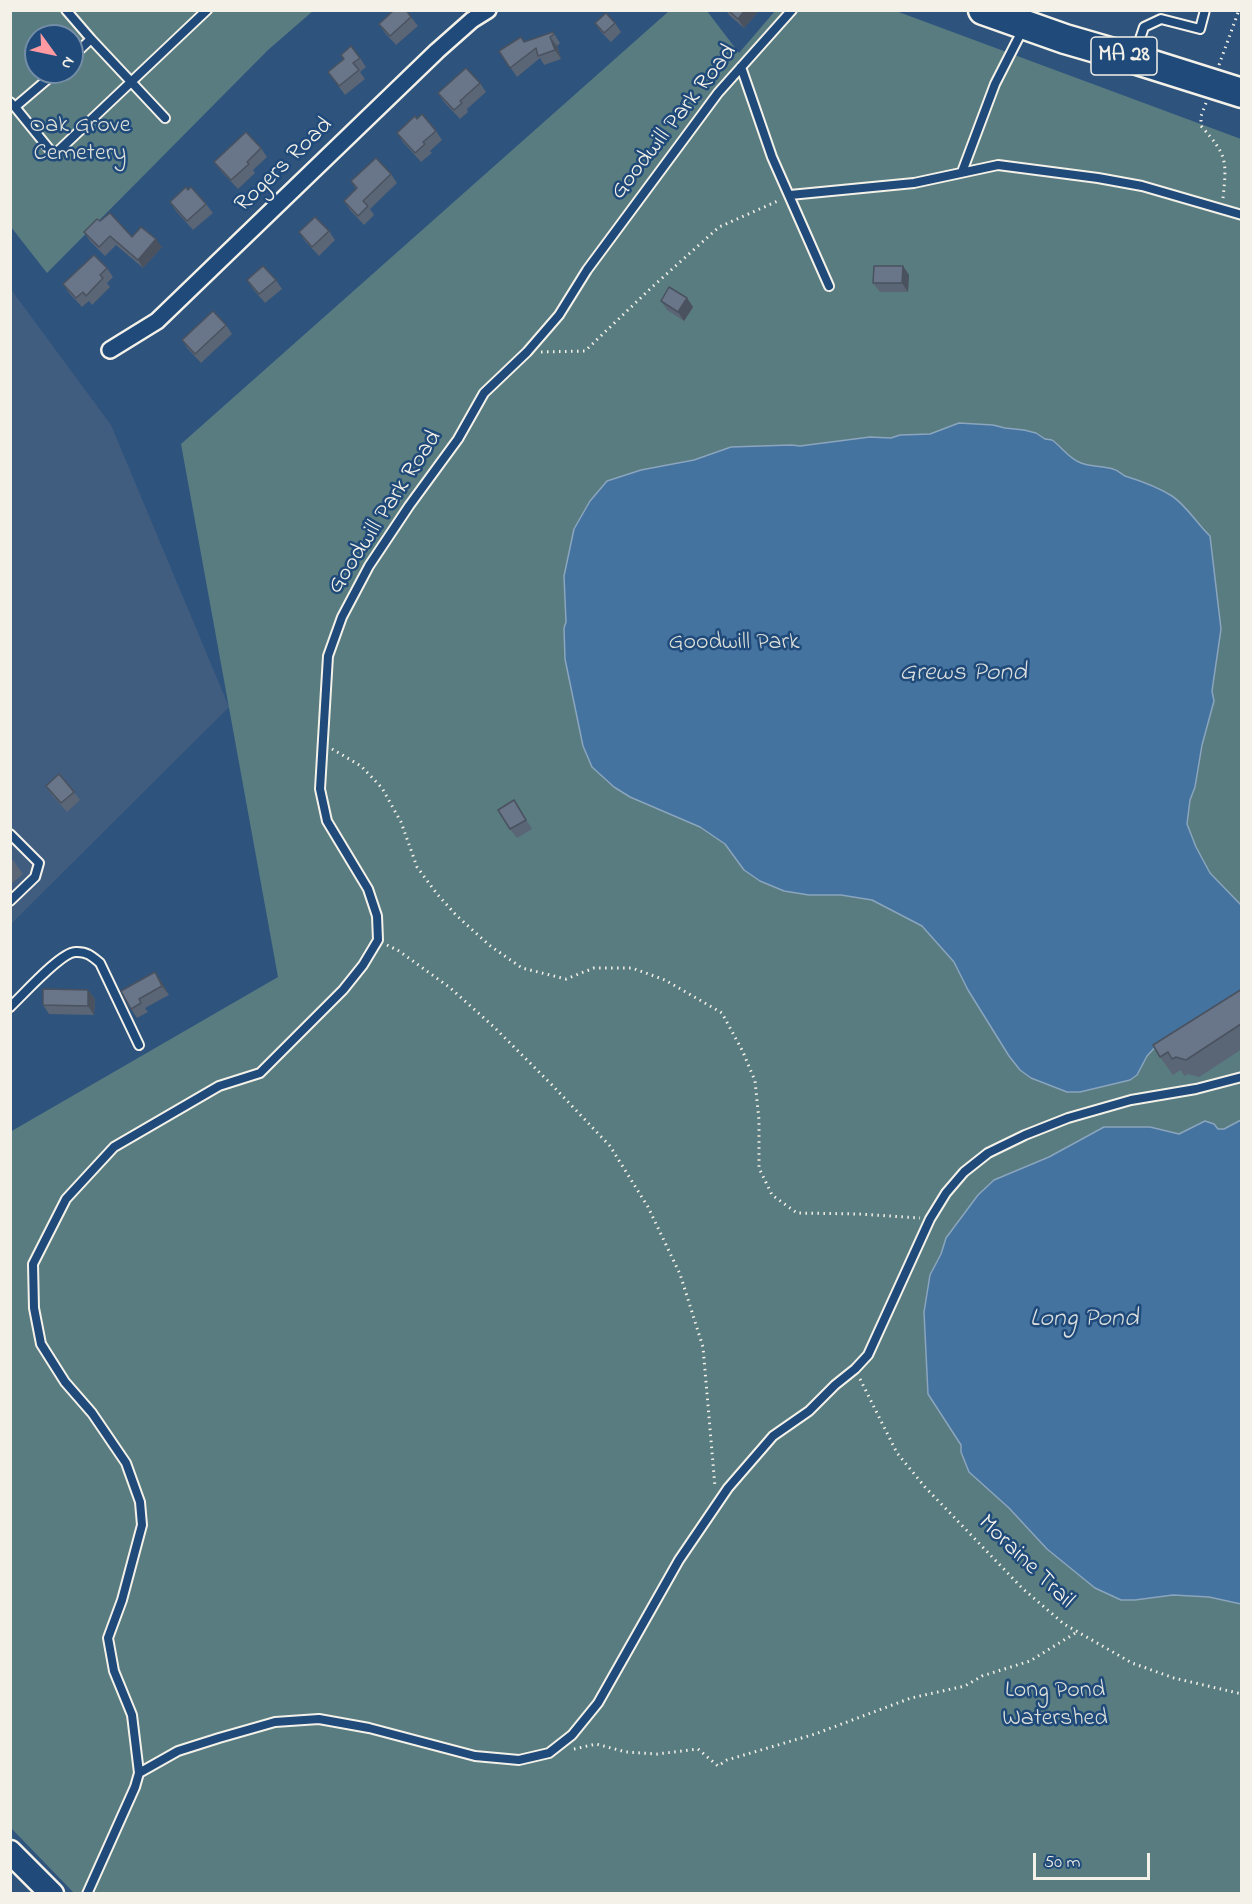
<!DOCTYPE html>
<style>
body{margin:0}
#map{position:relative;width:1252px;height:1904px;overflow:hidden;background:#2e537d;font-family:"Indie Flower",sans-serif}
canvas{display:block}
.frame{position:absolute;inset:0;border:12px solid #f4f1e8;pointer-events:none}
.north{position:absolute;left:24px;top:24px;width:60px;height:60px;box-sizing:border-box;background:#1f4a7a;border:2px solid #748da6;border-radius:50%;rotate:123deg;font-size:16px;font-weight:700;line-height:24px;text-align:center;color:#f4f1e8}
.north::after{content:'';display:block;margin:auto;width:21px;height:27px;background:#ff9aa2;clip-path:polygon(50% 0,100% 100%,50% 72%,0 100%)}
.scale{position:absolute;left:1033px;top:1853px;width:117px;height:27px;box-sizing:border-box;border:3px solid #f4f1e8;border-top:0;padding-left:8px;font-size:18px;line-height:21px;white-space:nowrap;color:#f4f1e8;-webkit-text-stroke:4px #1f4a7a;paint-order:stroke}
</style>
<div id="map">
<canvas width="1252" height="1904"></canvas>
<div class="frame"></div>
<div class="north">N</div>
<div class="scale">50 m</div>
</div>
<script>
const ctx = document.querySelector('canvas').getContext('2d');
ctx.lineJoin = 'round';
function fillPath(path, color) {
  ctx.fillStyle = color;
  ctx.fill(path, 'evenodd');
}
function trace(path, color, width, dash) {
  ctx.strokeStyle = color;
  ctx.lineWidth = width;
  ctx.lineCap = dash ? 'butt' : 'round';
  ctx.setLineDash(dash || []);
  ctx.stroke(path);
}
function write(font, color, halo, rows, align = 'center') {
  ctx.font = font + ' "Indie Flower",sans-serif';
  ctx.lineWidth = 5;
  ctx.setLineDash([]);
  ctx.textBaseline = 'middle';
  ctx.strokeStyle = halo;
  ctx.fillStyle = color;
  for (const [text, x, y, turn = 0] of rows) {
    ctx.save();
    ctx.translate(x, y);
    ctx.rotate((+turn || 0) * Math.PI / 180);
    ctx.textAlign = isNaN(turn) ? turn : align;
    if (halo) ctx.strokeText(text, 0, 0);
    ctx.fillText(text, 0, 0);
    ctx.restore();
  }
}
fillPath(new Path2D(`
 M10 288 111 425 229 707 11 924Z`), '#405d80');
fillPath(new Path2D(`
 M11 11H313L268 50 47 273 11 227ZM36 36H72V72H36Z
 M669 11H707L739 53 775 11H896L1241 139V1893H74L11 1828 10 1132 278 977 181 444Z`), '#597c81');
const water = new Path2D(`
 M959 423 993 425 1005 428 1024 430 1036 433 1045 439 1052 440C1062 447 1068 458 1081 463 1091 467 1103 466 1113 469 1118 470 1121 474 1125 476 1141 481 1158 487 1172 496 1187 506 1197 524 1210 536L1221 629 1212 691 1214 701 1202 745 1195 787 1190 800 1187 824 1196 847 1210 873 1241 905V1004L1158 1044 1147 1056 1137 1075 1130 1080 1080 1092H1067L1031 1078 1020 1070 1009 1056 968 990 954 962 922 926 872 900 841 895H809L784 891 760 881 744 870 725 844 700 827 630 797 614 787 592 767 583 746 565 659 564 628 566 622 564 576 574 529 590 501 607 481 641 470 694 460 731 447 791 445 800 446 870 437 891 438 900 435 930 434Z
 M1241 1120V1604L1209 1597 1173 1595 1135 1600H1121L1095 1588 1047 1549 1009 1508 969 1472 961 1452V1445L928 1394 924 1312 930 1275 941 1254 946 1238 978 1195 994 1180 1049 1157 1104 1127H1150L1179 1134 1205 1121 1214 1124 1218 1129H1224Z`);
fillPath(water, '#4473a0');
trace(water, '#8aa5bd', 1.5);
const lane = new Path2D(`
 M66 10 91 39 72 57
 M91 39 165 118
 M1135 54 1144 27 1161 19 1200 29 1205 10
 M741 67 772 157 829 286
 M10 102 15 107 56 72
 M15 107 54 155 207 10
 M962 172 995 84 1022 31
 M790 195 914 183 998 165 1098 178 1142 186 1242 215
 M10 834 39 863 35 877 10 901
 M10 1007C23 995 60 953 75 952 86 951 92 956 100 963L139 1045
 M139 1773 178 1751 219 1738 275 1722 319 1719 369 1728 475 1756 519 1760 549 1753 572 1735 598 1703 679 1560 728 1488 773 1436 809 1411 835 1385 855 1369 868 1355 930 1219 946 1193 964 1172 988 1153 1025 1135 1068 1118 1131 1100 1196 1089 1242 1077
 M87 1894 135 1787 139 1773 132 1715 114 1671 108 1638 122 1600 142 1525 140 1502 126 1463 92 1413 65 1382 41 1344 34 1308 33 1264 66 1199 114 1147 219 1086 260 1073 343 990 363 965 378 940 377 916 368 889 327 821 320 789 328 656 342 617 369 566 409 506 458 439 484 393 527 352 559 315 587 270 718 93 792 10`);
const street = new Path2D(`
 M110 350 157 321 437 51 472 20 488 10`);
const secondary = new Path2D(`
 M10 1852 52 1894`);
const highway = new Path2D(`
 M983 10 1065 39 1134 59 1242 93`);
trace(lane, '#f4f1e8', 12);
trace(street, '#f4f1e8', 20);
trace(secondary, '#f4f1e8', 27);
trace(highway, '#f4f1e8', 33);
trace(new Path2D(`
 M1219 65 1239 10
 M1206 103 1201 116V126C1227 155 1227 160 1223 198
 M541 352 585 351 650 289 719 227 780 200
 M332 749 361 766 382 788 401 822 417 867 437 894 456 915 489 945 522 968 566 979 594 968H632L665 980 722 1013 743 1052 755 1081 759 1120V1168L772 1195 797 1213 859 1214 920 1218
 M387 945 399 951 449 987 493 1026 552 1085 610 1146 648 1207 680 1274 703 1347 715 1487
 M860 1379 897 1453 925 1487 1022 1588 1064 1624 1132 1663 1174 1678 1242 1694
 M574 1749 596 1744 626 1752 657 1754 698 1749 718 1766 727 1760 815 1734 911 1698 965 1686 982 1676 1030 1661 1077 1632`), '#f4f1e8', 3, [1.5, 4.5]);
trace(lane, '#1f4a7a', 8);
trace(street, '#1f4a7a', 15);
trace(secondary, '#1f4a7a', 22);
trace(highway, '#1f4a7a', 28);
fillPath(new Path2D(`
 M726 10H755L757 13 744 28 729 15Z
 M411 17 418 26 396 45 385 33 379 24Z
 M595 23H615L621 32 611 42 601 32Z
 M553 32 560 43 557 46 561 59 544 65 540 58 517 77 499 51Z
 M360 58 366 67 360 72 365 79 345 95 328 72Z
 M480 83 486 92 467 109 468 112 460 119 444 102 438 93Z
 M417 119 436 131 442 140 430 151 432 153 421 162 403 142 397 133Z
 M261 148 267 157 253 170 255 173 238 189 221 171 214 162Z
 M391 174 397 183 370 209 374 215 364 225 350 210 344 201 356 189 351 181Z
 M170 202 206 204 213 213 193 230 176 211Z
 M100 221 132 237 162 247 143 268 116 245 105 256 90 241 84 232Z
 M329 231 335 240 319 256 305 241 299 232Z
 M903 266 909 275 908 292H880L873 283Z
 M107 268 113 277 107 283 110 287 92 305 89 301 82 307 69 293 63 284Z
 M247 280H276L282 289 265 303 253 289Z
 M687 298 693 307 684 321 667 310 661 301Z
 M226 325 232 334 201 363 188 349 182 340Z
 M46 786 74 792 80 800 67 812 52 795Z
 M514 800 532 829 517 838 510 829Z
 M10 856 23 874 10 885Z
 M155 972 169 995 145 1008 148 1012 137 1018 131 1009Z
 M1242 989V1049L1199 1077 1188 1074 1185 1076 1180 1070 1173 1075 1160 1057Z
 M88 990 95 999 94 1015 49 1014 43 1005Z`), '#5a6575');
fillPath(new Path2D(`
 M745 10H755L757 13 744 28 738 19Z
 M550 37 557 46 561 59 555 50Z
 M156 239 162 247 143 268 138 260Z
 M903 266 909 275 908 292 902 283Z
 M687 298 693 307 684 321 678 312Z
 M155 972 161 981 169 995 162 986Z
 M88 990 95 999 94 1015 88 1006Z`), '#4a525f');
const building = new Path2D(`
 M394 10H406L411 17 390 36 379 24Z
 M728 10H745L738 19Z
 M606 13 615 23 604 33 595 23Z
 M553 32 554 34 550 37 555 50 538 56 536 48 510 68 499 51 521 37 524 42Z
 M351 46 360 58 353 63 359 70 339 86 328 72 344 59 341 55Z
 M466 68 480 83 460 101 462 103 454 110 438 93Z
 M422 114 436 131 423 142 425 144 415 153 397 133 415 116 417 119Z
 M246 132 261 148 247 162 249 164 231 180 214 162Z
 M376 158 391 174 363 201 368 206 358 216 344 201 357 188 351 181Z
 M186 187 188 190 191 187 206 204 187 221 170 202Z
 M110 213 132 237 141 227 156 239 138 260 110 236 99 247 84 232 97 219 100 221Z
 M315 217 329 231 312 247 299 232Z
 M94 255 107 268 100 275 103 278 86 296 83 292 76 298 63 284Z
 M263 266 276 280 259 294 247 280Z
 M874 266H903L902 283H873Z
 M669 287 687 298 678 312 661 301Z
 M213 311 226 325 195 354 182 340Z
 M59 774 74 792 61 803 46 786Z
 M514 800 526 820 510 829 498 810Z
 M155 972 162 986 139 999 141 1003 131 1009 121 991Z
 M43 989 88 990V1006L43 1005Z
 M1242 989V1025L1241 1024 1186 1060 1176 1057 1172 1059 1168 1052 1160 1057 1153 1045Z`);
fillPath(building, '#697588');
trace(building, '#4a525f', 1.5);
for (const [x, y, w] of [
 [1124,56,66]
]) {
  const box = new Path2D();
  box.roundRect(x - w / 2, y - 19, w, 38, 4.5);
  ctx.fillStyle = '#1f4a7a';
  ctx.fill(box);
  trace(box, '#f4f1e8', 1.5);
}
write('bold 22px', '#f4f1e8', null, [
 ["MA 28",1124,56]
]);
write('24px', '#f4f1e8', '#1f4a7a', [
 ["Goodwill Park Road",675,123,-52],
 ["Rogers Road",285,166,-44],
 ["Goodwill Park Road",386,513,-57],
 ["Moraine Trail",1025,1563,44]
]);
write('24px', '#dddfd9', '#1f4a7a', [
 ["Oak Grove",80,127],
 ["Cemetery",80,155],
 ["Goodwill Park",734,644],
 ["Long Pond",1055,1692],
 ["Watershed",1055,1720]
]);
write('italic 26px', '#dadedd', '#1f4a7a', [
 ["Grews Pond",963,675],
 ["Long Pond",1084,1321]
]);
</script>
